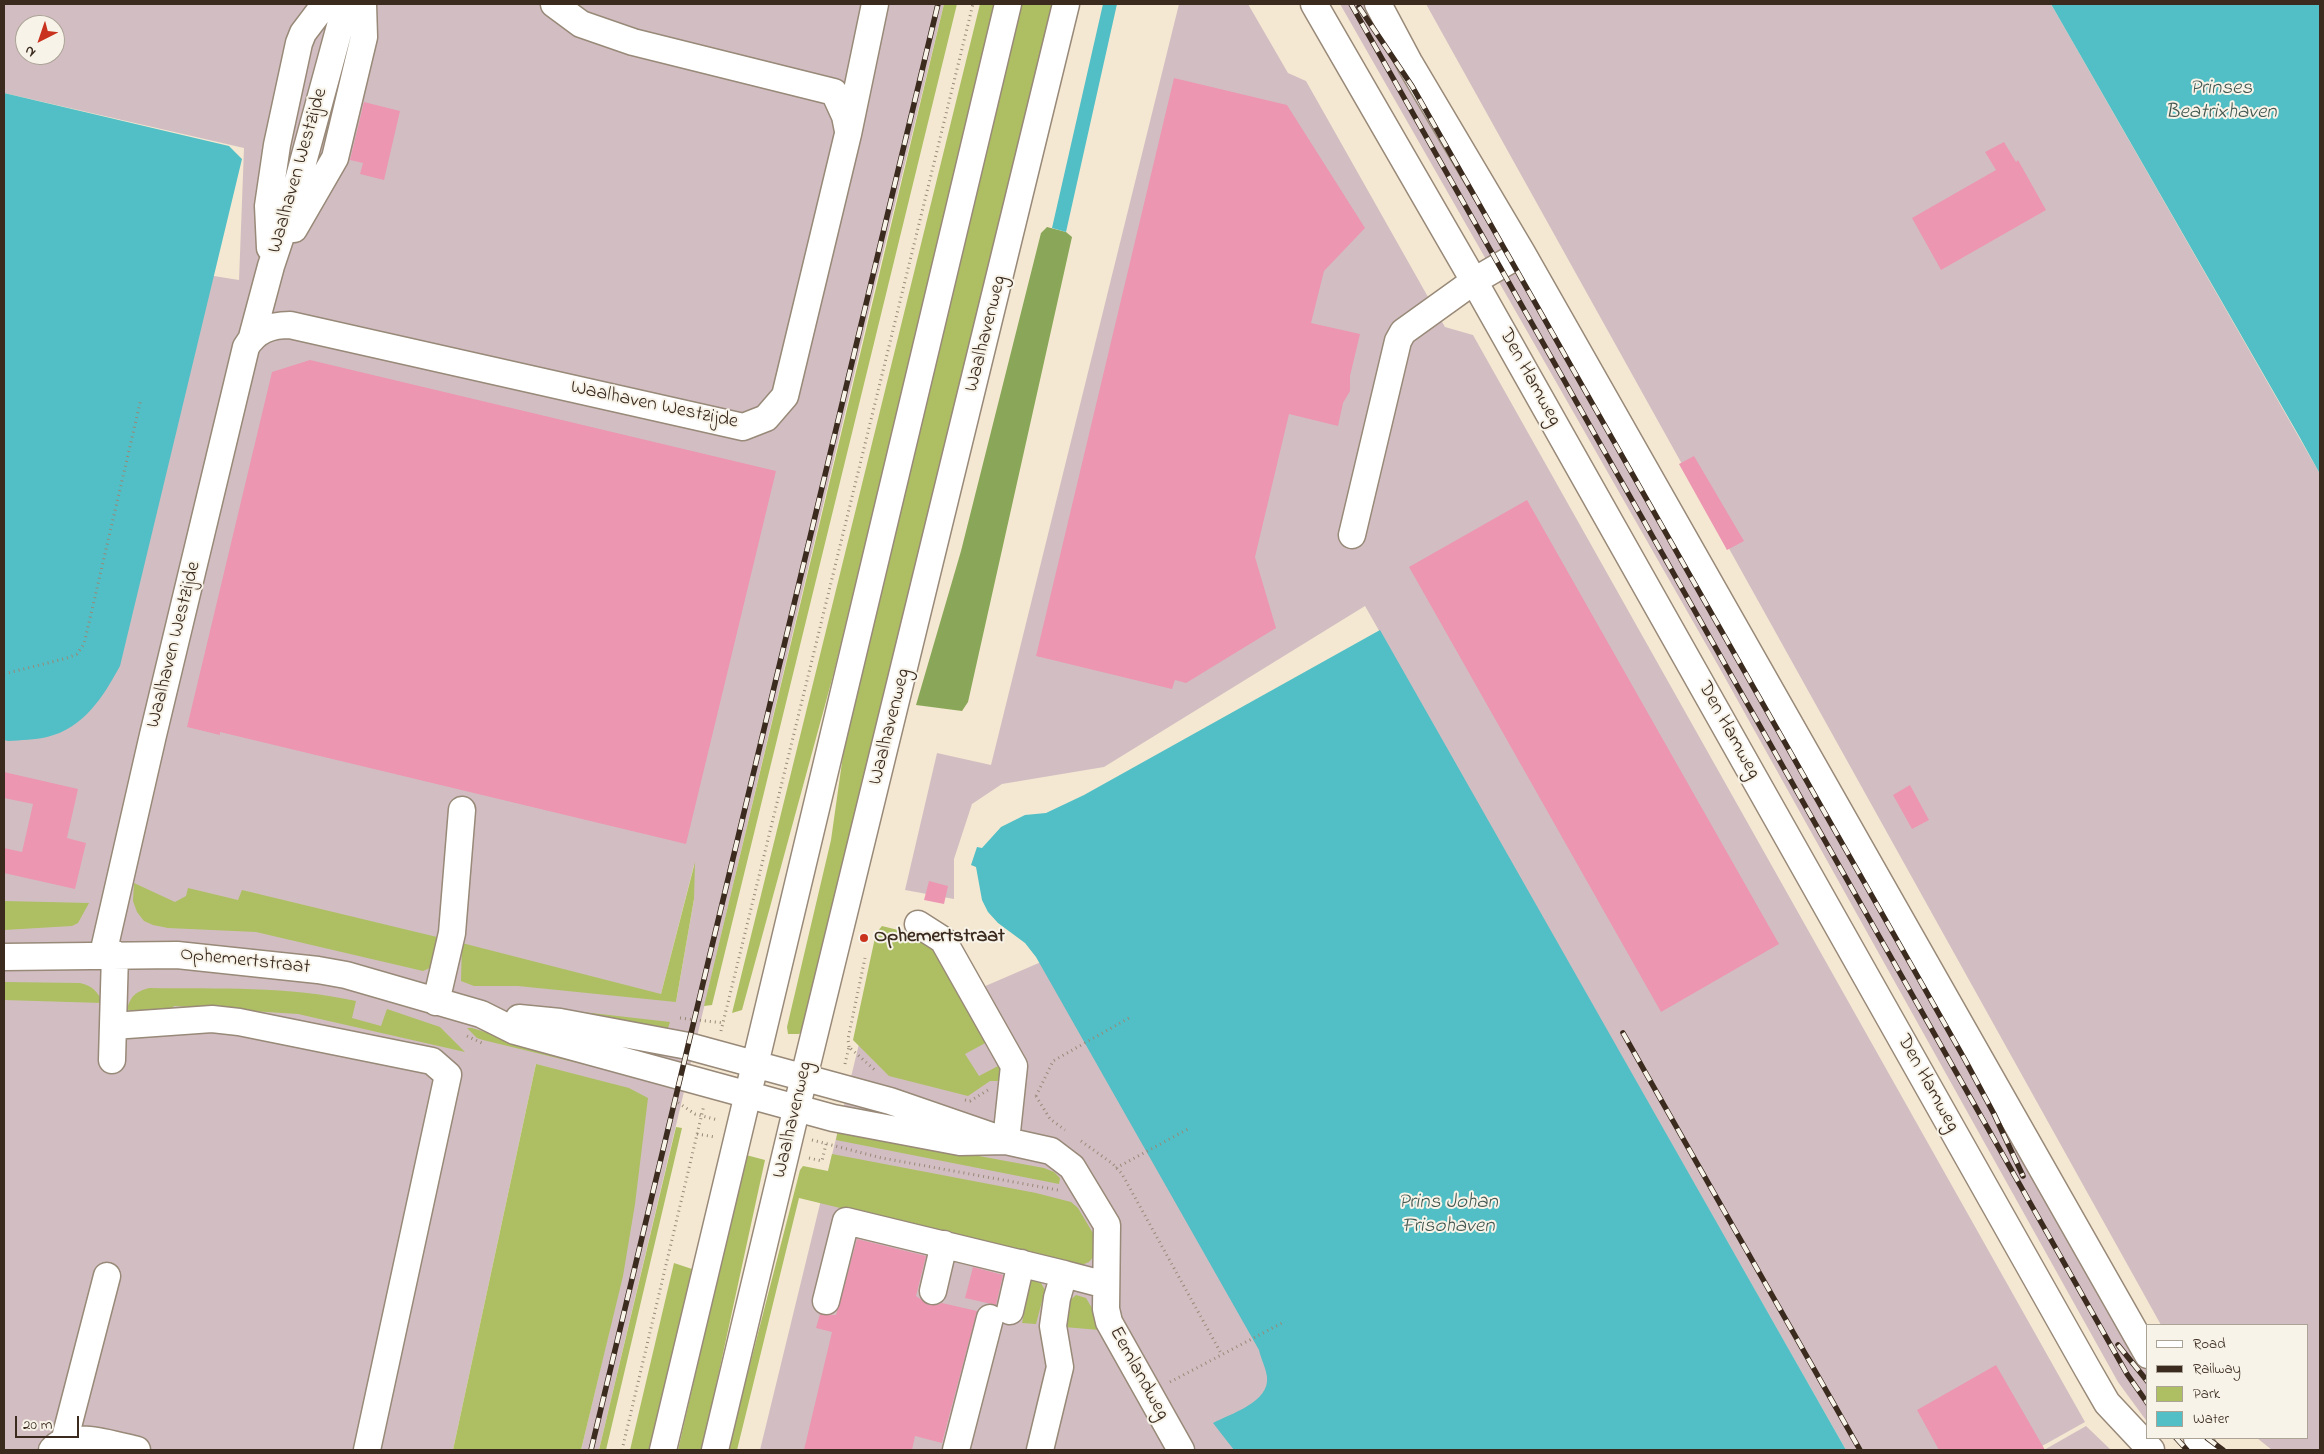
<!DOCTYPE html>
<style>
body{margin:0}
#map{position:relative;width:2324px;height:1454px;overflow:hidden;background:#f4e8d2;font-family:"Indie Flower",sans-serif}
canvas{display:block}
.frame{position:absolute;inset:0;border:5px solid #3b2a1e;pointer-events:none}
.legend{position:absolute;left:2146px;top:1324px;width:162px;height:115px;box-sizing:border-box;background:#f7f3e8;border:1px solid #aca397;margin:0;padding:6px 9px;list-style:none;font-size:15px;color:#3b2a1e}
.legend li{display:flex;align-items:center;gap:10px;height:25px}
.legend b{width:25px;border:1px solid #aca397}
.north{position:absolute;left:15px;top:15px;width:50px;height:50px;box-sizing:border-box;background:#f7f3e8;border:1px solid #aca397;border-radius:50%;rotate:221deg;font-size:14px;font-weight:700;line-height:20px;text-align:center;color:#3b2a1e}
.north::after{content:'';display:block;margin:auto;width:18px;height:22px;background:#c8321e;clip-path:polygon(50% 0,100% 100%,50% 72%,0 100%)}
.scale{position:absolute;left:15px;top:1416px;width:64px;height:22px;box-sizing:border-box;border:2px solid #3b2a1e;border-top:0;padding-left:6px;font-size:15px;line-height:18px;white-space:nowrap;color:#3b2a1e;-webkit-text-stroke:4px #f7f3e8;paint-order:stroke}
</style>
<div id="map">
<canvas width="2324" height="1454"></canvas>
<div class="frame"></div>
<ul class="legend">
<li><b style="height:6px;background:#fff"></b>Road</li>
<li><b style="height:6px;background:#3b2a1e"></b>Railway</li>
<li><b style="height:14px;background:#adbf62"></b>Park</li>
<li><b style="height:14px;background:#51bfc5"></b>Water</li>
</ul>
<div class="north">N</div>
<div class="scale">20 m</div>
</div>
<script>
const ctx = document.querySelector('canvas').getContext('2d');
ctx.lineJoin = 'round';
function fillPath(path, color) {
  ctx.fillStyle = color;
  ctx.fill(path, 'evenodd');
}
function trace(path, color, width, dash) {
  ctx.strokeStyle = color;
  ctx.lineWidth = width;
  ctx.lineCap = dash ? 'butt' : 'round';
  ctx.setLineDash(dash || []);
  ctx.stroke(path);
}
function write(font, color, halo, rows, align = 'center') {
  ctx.font = font + ' "Indie Flower",sans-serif';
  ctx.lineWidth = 4;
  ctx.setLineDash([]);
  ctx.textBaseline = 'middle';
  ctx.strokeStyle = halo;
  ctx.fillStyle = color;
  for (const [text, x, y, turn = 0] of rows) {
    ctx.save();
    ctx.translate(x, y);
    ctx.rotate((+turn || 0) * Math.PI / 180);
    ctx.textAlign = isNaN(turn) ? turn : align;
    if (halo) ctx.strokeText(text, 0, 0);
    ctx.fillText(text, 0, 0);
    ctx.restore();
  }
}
fillPath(new Path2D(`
 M4 4H944L877 278 599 1450H581L610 1328 536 1064 453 1450H4V713L195 273 239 280 244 148 4 93ZM25 25H55V55H25ZM694 865V899L676 1002 661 994Z
 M1179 4H1248L1288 73 1306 81 1445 327 1473 335 2085 1422 2035 1450H1846L1365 606 1104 767 1002 784 972 804 954 859V899L905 890 937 753 991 765Z
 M1340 4H1365L2059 1217 2146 1370 2148 1423 2118 1382 1719 667Z
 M1426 4H2051L2320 474V1450H2272L2257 1438H2308V1325H2161Z
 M1113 931 1398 1450H760L860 1040Z
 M2086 1426 2111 1450H2044Z`), '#d2bec2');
fillPath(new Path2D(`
 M944 4H957L712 1005 704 1006Z
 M980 4H996L834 672 742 1010 732 1013Z
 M1021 4H1054L805 1028 799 1034H788L787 1027 831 840 846 734Z
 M695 862 694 899 676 1002 518 986H474L461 981 462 943 661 994Z
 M134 883 175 902 186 896 188 888 238 900 242 890 437 937 432 967 423 971 256 932 168 928 153 925 144 921 137 912 133 901Z
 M4 901 89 903 78 923 72 926 4 930Z
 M882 926 910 933 933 948 989 1041 965 1054 979 1076 1002 1064 1000 1081H990L968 1096 889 1076 853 1040 876 933Z
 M4 982 80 983C93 986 97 991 103 1003L4 1000Z
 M149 988C218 989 288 986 356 1001L352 1018 381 1026 387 1009 440 1027 465 1052 298 1014 174 1006 169 1013 133 1012 127 1009C131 996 135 992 149 988Z
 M522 1005 670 1022 667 1031Z
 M467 1028H472L567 1057 653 1079 652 1083 631 1076 483 1040 477 1038Z
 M536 1064 629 1088 648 1098 635 1204 623 1276 581 1450H453Z
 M676 1127 682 1128 606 1450H599Z
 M838 1130 1044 1168 1054 1172 1060 1178 1059 1184 836 1140Z
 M832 1154 1036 1193 1071 1202 1078 1208 1094 1235 1095 1255 1089 1262 1079 1266 799 1198 737 1450H728L800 1170 803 1166 828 1171Z
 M746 1155 765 1160 702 1450H678Z
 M674 1263 695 1270 653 1450H630Z
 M1031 1280 1041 1283 1045 1290 1036 1324 1022 1323Z
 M1076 1295 1086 1298 1092 1308 1173 1450 1100 1330 1064 1327 1068 1302Z`), '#adbf62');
fillPath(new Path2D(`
 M1047 227 1066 232 1072 237 968 702 962 711 916 705 961 551 1041 233Z`), '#8aa658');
fillPath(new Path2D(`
 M1103 4H1117L1066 232 1052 228Z
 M2051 4H2320V474L2299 436Z
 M4 93 229 146 242 159 120 666C103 697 84 728 47 737 35 740 21 740 8 741L4 740Z
 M1380 630 1846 1450H1234L1213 1423C1230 1414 1270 1402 1267 1377 1266 1368 1261 1359 1259 1350L1036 957 1025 943 998 923 988 912 982 900 976 867 971 865 977 847 982 848 1001 827 1025 815 1046 813 1084 795Z`), '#51bfc5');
fillPath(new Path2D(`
 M1174 78 1287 105 1365 228 1324 271 1311 323 1360 334 1350 376V391L1343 403 1338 426 1289 414 1255 557 1276 628 1186 683 1175 680 1172 689 1036 656Z
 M364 102 400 111 384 180 360 174 363 163 350 160Z
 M2004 142 2016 162 2018 160 2046 210 1941 270 1912 218 1996 170 1985 152Z
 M310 360 776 471 686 844 220 732V735L187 727 272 372Z
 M1694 456 1744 541 1727 550 1679 464Z
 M1527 500 1779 944 1661 1012 1409 567Z
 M4 772 78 789 67 838 86 843 75 889 4 873V848L22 852 33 804 4 798Z
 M1910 785 1929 820 1912 829 1893 795Z
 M929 881 948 886 944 904 924 900Z
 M857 1239 926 1256 916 1296 929 1305H937L942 1303 977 1311 942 1443 915 1436 912 1450H804L832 1332 816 1328 820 1314 836 1315Z
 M973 1267 1003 1275 996 1305 965 1298Z
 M1996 1365 2045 1450H1939L1917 1410Z`), '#ec96b1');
const minor = new Path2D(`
 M554 4 581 24 633 42 834 92 845 116 848 131
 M1314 4 1474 281 2088 1370 2107 1403 2151 1450
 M1378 4 1410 64 1522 253 2148 1355
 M294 229 335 158 364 37 363 4
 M270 248 268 206 277 145 299 43 303 33 325 4
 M252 337 271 266 292 203 346 4
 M1352 535 1398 341 1403 332 1474 281 1522 253
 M918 924 943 940 1014 1066 1006 1141
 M103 954 153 735 246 347C256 330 271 325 290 325L743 427 766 418 785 396 848 134 875 4
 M4 957 177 955 318 970 346 975 481 1014 515 1031 833 1118 960 1142 1006 1141
 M436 1002 452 933 462 810
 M519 1018 560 1022 688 1046 890 1101 1006 1141 1051 1151 1072 1167 1107 1225 1106 1309 1109 1322 1181 1450
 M113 1026 212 1019 239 1022 432 1061 448 1075 367 1450
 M112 1060 115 954
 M933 1291 944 1244
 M826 1301 846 1221 1064 1274
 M1010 1311 1021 1263
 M2197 1438 2205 1450
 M64 1442 107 1276
 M52 1450C69 1429 115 1445 137 1450
 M663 1450 1008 4
 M715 1450 804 1077 1066 4
 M956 1450 990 1318
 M1040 1450 1060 1367 1053 1326 1057 1298 1064 1274 1106 1285`);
trace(minor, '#988978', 29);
trace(new Path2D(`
 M4 674 67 658 77 654 84 644 141 399
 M680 1018 724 1023
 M721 1031 973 4
 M467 1036 484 1044
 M849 1047 848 1039 865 958
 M845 1064 849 1047 877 1072
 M1036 1096 1050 1119 1065 1130
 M1036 1096 1053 1061 1129 1018
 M674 1100 695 1114 718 1120
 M965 1100 970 1101 988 1090
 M697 1134 715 1137
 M812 1140 882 1158 1058 1190
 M1081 1141 1113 1164 1122 1174 1222 1355
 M809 1158 822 1161 826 1144
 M1116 1168 1188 1129
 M1170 1382 1282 1323
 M622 1450 704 1105`), '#988978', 3, [1, 4]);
trace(minor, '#fff', 26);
const rail = new Path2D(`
 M1351 4 2127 1374 2148 1404
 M1359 7 1412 86 1964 1058 1994 1114 2023 1176
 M1623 1033 1860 1450
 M2118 1345 2148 1382
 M2176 1438 2187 1450
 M2207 1438 2223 1450
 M591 1450 938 4`);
trace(rail, '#3b2a1e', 5.5);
trace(rail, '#f7f3e8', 4, [11]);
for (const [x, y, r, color] of [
 [864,938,5,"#c8321e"]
]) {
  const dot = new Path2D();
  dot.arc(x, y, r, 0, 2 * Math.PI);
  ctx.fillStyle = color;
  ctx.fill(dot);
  trace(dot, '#f7f3e8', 2);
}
write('20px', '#3b2a1e', '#f7f3e8', [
 ["Waalhaven Westzijde",299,171,-74],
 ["Waalhavenweg",987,334,-76],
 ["Den Hamweg",1529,378,61],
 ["Waalhaven Westzijde",654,406,12],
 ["Waalhaven Westzijde",175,645,-76],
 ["Waalhavenweg",891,727,-76],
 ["Den Hamweg",1728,731,61],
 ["Ophemertstraat",245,962,6],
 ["Den Hamweg",1927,1084,61],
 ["Waalhavenweg",794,1120,-77],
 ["Eemlandweg",1138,1374,61]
]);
write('bold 20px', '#3b2a1e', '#f7f3e8', [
 ["Ophemertstraat",874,938]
], 'left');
write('italic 21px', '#425750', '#f7f3e8', [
 ["Prinses",2221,90],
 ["Beatrixhaven",2221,114],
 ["Prins Johan",1448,1204],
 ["Frisohaven",1448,1228]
]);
</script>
